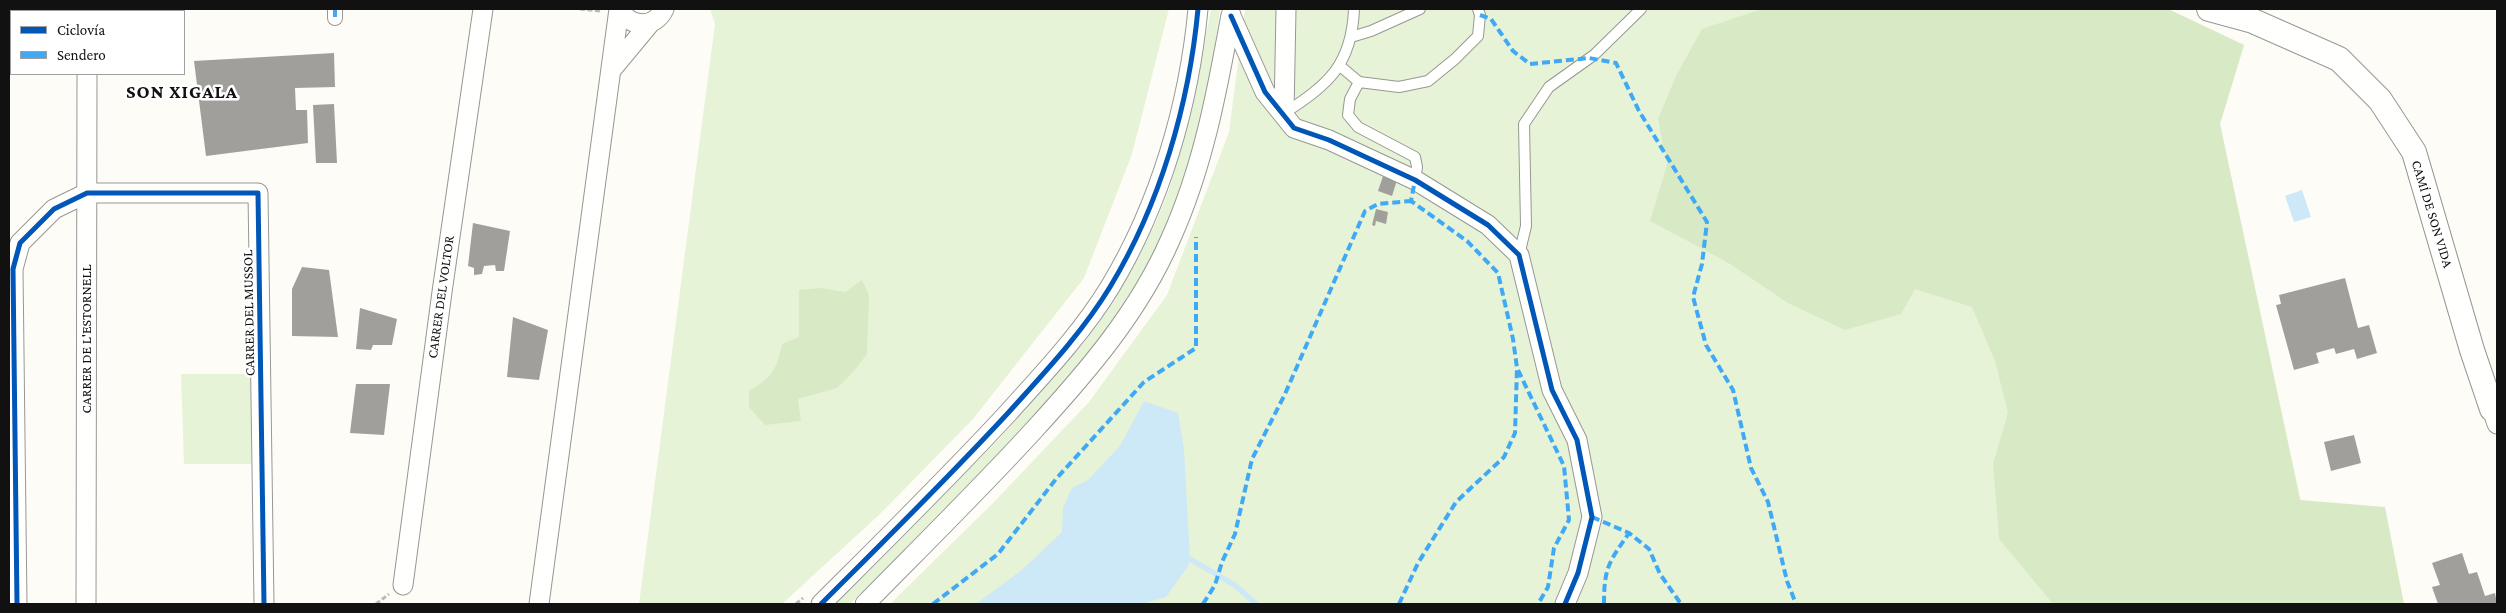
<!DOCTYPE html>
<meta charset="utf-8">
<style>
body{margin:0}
#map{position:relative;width:2506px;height:613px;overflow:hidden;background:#fdfcf7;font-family:"Crimson Pro",serif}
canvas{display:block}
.frame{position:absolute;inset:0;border:10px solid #111;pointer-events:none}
.legend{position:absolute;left:10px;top:10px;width:175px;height:65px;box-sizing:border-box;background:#fff;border:1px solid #a0a0a0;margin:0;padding:6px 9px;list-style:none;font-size:15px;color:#111}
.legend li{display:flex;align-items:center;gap:10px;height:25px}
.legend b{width:25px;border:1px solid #a0a0a0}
</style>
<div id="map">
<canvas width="2506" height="613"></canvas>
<div class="frame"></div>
<ul class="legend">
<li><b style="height:6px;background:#0057b8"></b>Ciclovía</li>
<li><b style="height:6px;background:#3fa9f5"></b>Sendero</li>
</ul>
</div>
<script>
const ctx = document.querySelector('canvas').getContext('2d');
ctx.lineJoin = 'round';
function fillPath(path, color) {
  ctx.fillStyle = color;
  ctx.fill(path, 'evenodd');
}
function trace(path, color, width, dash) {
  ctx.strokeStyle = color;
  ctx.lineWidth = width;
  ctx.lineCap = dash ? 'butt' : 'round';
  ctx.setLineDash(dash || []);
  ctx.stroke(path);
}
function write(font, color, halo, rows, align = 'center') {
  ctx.font = font + ' "Crimson Pro",serif';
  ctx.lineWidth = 5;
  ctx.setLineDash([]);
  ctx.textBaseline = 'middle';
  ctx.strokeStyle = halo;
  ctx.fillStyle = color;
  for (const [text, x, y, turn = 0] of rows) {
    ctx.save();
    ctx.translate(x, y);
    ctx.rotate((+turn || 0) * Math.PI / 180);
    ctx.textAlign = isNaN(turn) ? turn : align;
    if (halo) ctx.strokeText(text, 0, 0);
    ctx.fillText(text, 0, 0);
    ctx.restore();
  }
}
fillPath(new Path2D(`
 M710 9H1169L1132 154 1084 278 973 419 880 514 782 604H639L715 24Z
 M1211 9H1220C1211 75 1201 145 1175 207 1108 367 969 484 850 604H834L998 440 1084 343 1111 305 1156 222 1169 190 1193 105Z
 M1245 9H2168L2244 45 2220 124 2323 604H890L993 503 1089 402 1167 295 1229 132Z
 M181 374H253L251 464H184Z`), '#e7f3d7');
fillPath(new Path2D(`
 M1762 9H2168L2244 45 2220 124 2300 500 2385 507 2404 604H2053L1999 539 1993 464 2008 413 1995 361 1972 307 1915 289 1901 314 1845 330 1788 303 1727 262 1650 221 1667 165 1658 119 1676 76 1702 29Z
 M862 280 869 295 867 354 854 371 837 388 798 399 801 421 765 425 749 407V391C773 376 776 371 782 344L799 337V290L821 288 845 292Z`), '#d8eac5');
fillPath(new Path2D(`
 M2302 190 2311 217 2294 222 2285 196Z
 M1144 401 1178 413 1184 449 1190 559 1188 566 1166 597 1141 604H976L1023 569 1062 532 1063 508 1072 488 1088 480 1120 446Z`), '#cde8f7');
trace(new Path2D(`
 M1190 559 1236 586 1256 604`), '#cde8f7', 5.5);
fillPath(new Path2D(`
 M334 53 335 87 295 88 296 110H307L308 143 206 156 194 61Z
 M334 104 337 163H316L313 105Z
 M1383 176 1397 180 1392 196 1378 191Z
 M1376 209 1388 212 1386 224 1376 221 1375 226 1372 225Z
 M473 223 510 231 504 271H496L495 265 484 266 482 274 474 275V268L468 266Z
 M302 267 329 270 338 337 292 336V289Z
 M2345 278 2358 328 2369 325 2377 353 2357 359 2354 349 2336 354 2334 348 2316 353 2319 363 2294 370 2276 305 2281 304 2279 295Z
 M360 308 397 319 392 345H373L371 350 356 349Z
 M513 317 548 330 539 380 507 377Z
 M356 384H390L384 435 350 433Z
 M2354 435 2361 463 2331 471 2324 442Z
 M2462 553 2469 574 2477 572 2485 596 2495 593 2497 604H2438L2432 587 2440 585 2432 563Z`), '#a19f9c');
const service = new Path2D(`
 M1351 37 1371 31 1420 9
 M1340 66 1359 82 1399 87 1428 81 1455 59 1478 36 1480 15 1478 9
 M1359 82 1350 99 1348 115 1358 127 1415 157 1417 167 1415 180
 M1284 113C1328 86 1352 64 1354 9
 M1519 255 1526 226 1524 124 1549 87 1594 55 1641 9`);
const pedestrian = new Path2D(`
 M335 9V18`);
const minor = new Path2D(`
 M620 9C629 28 655 29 664 9
 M52 11 54 9
 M87 11V9
 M1231 16 1265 92 1294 128 1329 140 1415 180 1488 225 1519 255 1552 390 1577 440 1592 517 1578 573 1565 604
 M9 53 11 50
 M612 69 651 22
 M1284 113 1286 9
 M2492 409 2497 424
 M403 585 442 292 483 9
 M17 604 13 269 20 243 54 209 87 193H258L264 604
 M86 604 87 74
 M539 604 619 9
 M821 604C884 541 948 478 1008 413 1044 373 1082 333 1110 287 1160 204 1189 105 1198 9
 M865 604C921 547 979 490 1033 431 1087 372 1139 312 1171 238 1203 167 1217 92 1231 15`);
const tertiary = new Path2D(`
 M2209 9 2253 21 2339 59 2380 100 2414 152 2472 350 2492 409`);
trace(service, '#979795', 12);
trace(pedestrian, '#979795', 16);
trace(minor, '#979795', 21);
trace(tertiary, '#979795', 26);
trace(new Path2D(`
 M580 9 600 11
 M376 604 389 594
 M796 604 803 598`), '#b9b9b8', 3, [5, 2.5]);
trace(service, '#fffffe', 10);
trace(pedestrian, '#fffffe', 14);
trace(minor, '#fffffe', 19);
trace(tertiary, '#fffffe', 24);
trace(new Path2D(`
 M335 9V18
 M1480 15 1491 19 1513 51 1530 64 1589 58 1616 63 1639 111 1707 222 1702 264 1693 297 1706 345 1733 390 1751 468 1768 502 1787 581 1796 604
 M1518 370 1564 466 1569 520 1554 548 1548 587 1538 604
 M1592 517 1629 533 1649 549 1660 574 1681 604
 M933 604 998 554 1056 479 1144 382 1196 348V237
 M1203 604 1215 585 1222 562 1235 534 1252 459 1285 394 1365 211 1378 204 1411 201
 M1399 604 1418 563 1456 502 1504 457 1515 433 1517 368 1513 339 1498 273 1467 241 1411 201 1415 180
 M1604 604C1604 567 1609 562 1629 533`), '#3fa9f5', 4, [8, 4]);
trace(new Path2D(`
 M1231 16 1265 92 1294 128 1329 140 1415 180 1488 225 1519 255 1552 390 1577 440 1592 517 1578 573 1565 604
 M17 604 13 269 20 243 54 209 87 193H258L264 604
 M821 604C884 541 948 478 1008 413 1044 373 1082 333 1110 287 1160 204 1189 105 1198 9`), '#0057b8', 5);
write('14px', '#111', '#fff', [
 ["CAMÍ DE SON VIDA",2432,214,73],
 ["CARRER DEL VOLTOR",441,297,-82],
 ["CARRER DEL MUSSOL",249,313,-91],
 ["CARRER DE L'ESTORNELL",87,339,-90]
]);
ctx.letterSpacing = '1px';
write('bold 19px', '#111', '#fff', [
 ["SON XIGALA",182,92]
]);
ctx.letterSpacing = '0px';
</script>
